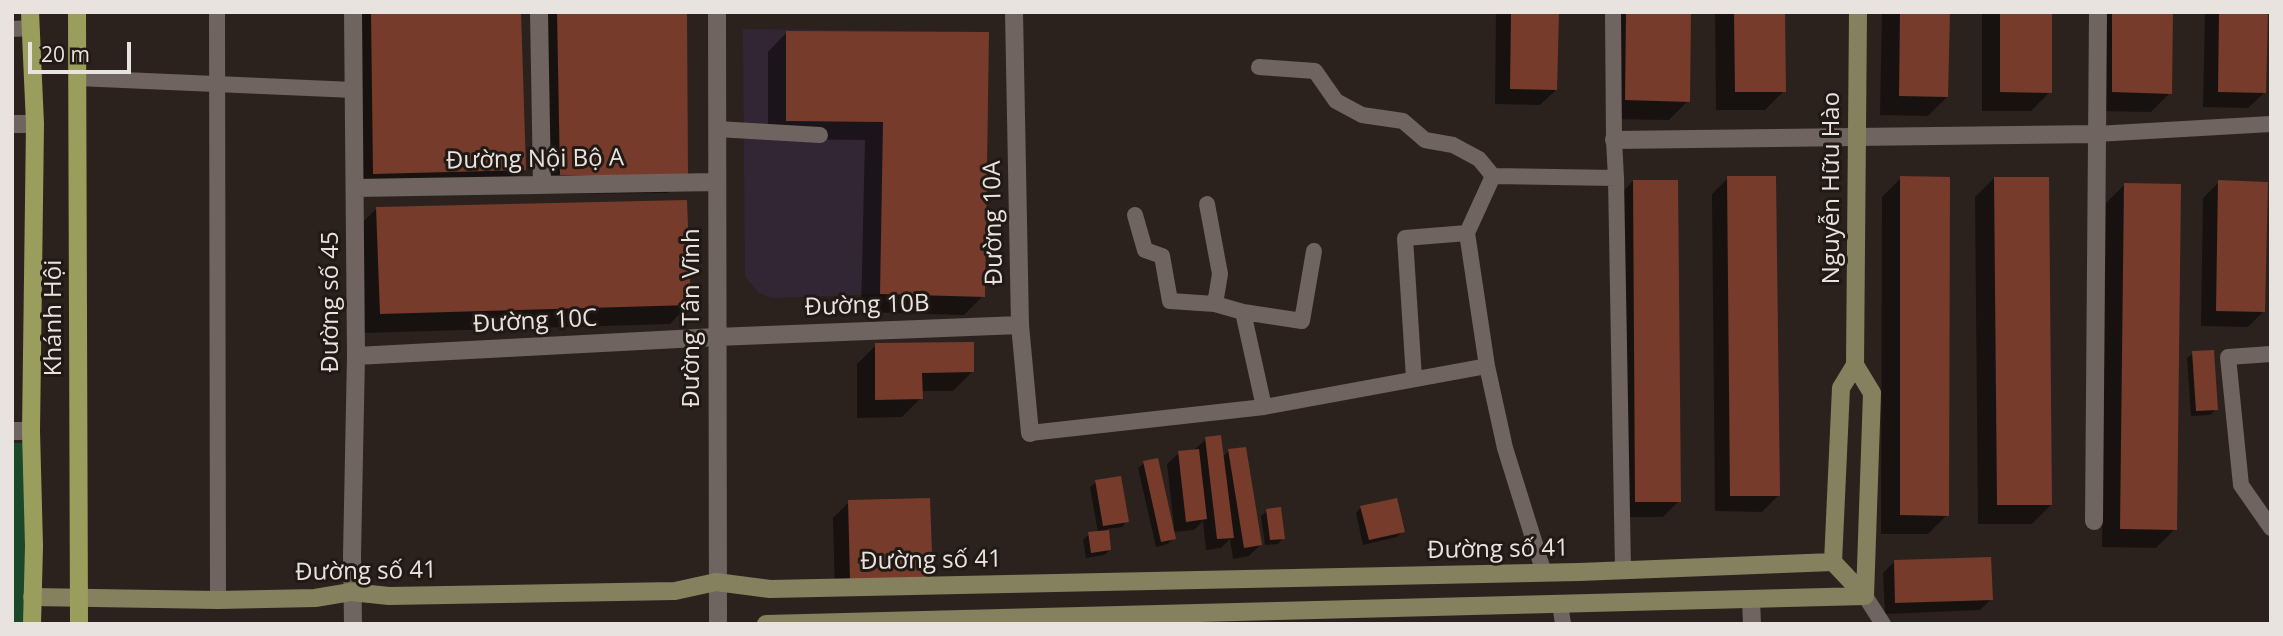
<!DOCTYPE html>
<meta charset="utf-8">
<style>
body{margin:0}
#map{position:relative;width:2283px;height:636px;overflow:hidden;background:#2b221e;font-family:"Open Sans",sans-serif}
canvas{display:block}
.frame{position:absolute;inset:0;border:14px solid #e9e3e0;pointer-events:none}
.scale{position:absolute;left:28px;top:42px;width:103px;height:32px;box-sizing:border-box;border:4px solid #e9e3e0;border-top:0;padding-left:9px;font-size:21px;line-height:24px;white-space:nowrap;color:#e9e3e0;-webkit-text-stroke:5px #211914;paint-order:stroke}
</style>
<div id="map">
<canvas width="2283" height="636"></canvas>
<div class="frame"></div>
<div class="scale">20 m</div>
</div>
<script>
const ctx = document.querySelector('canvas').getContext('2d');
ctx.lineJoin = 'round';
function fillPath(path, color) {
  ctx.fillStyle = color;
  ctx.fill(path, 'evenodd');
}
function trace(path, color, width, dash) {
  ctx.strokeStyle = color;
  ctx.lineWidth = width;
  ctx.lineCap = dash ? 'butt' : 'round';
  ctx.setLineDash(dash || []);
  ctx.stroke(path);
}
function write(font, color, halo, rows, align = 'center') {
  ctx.font = font + ' "Open Sans",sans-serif';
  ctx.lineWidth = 6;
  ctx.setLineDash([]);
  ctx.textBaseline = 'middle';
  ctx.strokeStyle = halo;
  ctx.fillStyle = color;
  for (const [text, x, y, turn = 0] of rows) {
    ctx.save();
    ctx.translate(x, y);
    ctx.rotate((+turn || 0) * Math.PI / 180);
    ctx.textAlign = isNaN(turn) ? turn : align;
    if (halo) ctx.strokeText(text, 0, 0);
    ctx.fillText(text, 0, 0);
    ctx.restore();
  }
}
fillPath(new Path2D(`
 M743 29 989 32 985 297 880 294 771 298 758 292 745 276Z`), '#332634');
fillPath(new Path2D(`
 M12 443H25L29 624H12Z`), '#1a4828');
fillPath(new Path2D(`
 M353 12H519L524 170 505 189 355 192Z
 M538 12H686L687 174 668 193 542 194Z
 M1496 12H1557L1556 90 1540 105 1495 104Z
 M1608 12H1689L1688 101 1669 120 1607 119Z
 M1715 12H1783L1784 91 1765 110H1716Z
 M1882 12H1948L1947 97 1928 116 1880 115Z
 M1982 12H2050V92L2031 111H1982Z
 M2094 12H2171L2170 93 2151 112 2093 111Z
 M2205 12H2266L2264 93 2248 108 2203 107Z
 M787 32 987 34 983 296 964 315 861 312 865 140 768 139V52Z
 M1728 178 1778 496 1762 512 1715 511 1712 194Z
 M1901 178 1947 515 1928 534H1881L1882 197Z
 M1994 178 2051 505 2032 524H1978L1975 197Z
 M1633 181 1679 501 1663 517H1620L1617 197Z
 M2219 182 2264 311 2248 327 2201 326 2203 198Z
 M2125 184 2175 529 2156 548 2102 547 2106 203Z
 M376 209 689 304 670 324 362 333 357 228Z
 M876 345 972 372 953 391H921V398L902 417 857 418V364Z
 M2193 353 2216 409 2210 415 2191 416 2187 358Z
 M1206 439 1222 457 1229 451 1260 545 1249 556 1233 559 1230 539 1221 548 1206 550 1203 521 1194 530 1173 532 1174 538 1168 544 1156 547 1138 468 1144 463 1172 527H1174L1167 464 1179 453 1194 450Z
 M1096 482 1127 521 1122 527 1107 529 1110 550 1104 555 1086 558 1083 540 1089 534 1098 533 1090 487Z
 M849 502 931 579 916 595 835 594 833 518Z
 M1361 507 1403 531 1397 537 1363 545 1356 513Z
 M1267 511 1283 538 1278 544 1265 545 1261 516Z
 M1894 562 1991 599 1980 610 1885 614 1883 573Z`), '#0007');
fillPath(new Path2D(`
 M371 12H521L526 170 373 174Z
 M557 12H687L688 175H560Z
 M1511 12H1559L1557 90 1510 89Z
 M1626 12H1691L1690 102 1625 100Z
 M1734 12H1785L1786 92H1735Z
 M1900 12H1950L1948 97 1899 96Z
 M2000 12H2052V93L2000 92Z
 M2112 12H2173L2172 94 2112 92Z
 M2219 12H2268L2266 93 2218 92Z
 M786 31 989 32 985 297 880 294 883 122 786 121Z
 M1727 176H1776L1780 496H1730Z
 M1900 176 1950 177 1949 516 1900 515Z
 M1994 177H2049L2052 505H1997Z
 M1633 180H1678L1681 502H1635Z
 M2218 180 2268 182 2265 312 2216 311Z
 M2124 183 2181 184 2177 530 2120 529Z
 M687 200 691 305 380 314 376 207Z
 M974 342V372L922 373 923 399 875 400V343Z
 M2214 350 2218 410 2196 411 2192 351Z
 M1221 435 1234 538 1217 539 1205 437Z
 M1246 447 1262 545 1244 548 1228 449Z
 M1199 449 1207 519 1186 522 1178 451Z
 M1158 458 1176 539 1161 542 1143 461Z
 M1121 476 1129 522 1103 526 1095 480Z
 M930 498 933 580 850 579 848 500Z
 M1397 498 1405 532 1369 540 1360 506Z
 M1281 507 1285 539 1270 540 1266 509Z
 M1109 530 1111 550 1091 553 1088 532Z
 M1991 557 1993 600 1895 603 1894 560Z`), '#763b2b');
trace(new Path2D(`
 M217 12 218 600
 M1613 12 1614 140 1616 178 1623 570
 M12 29 31 28
 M1259 67 1315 71 1336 101 1362 115 1403 121 1425 140 1453 145 1479 159 1493 176 1616 178
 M77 78 354 90
 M717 129 820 135
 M2096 134 2271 124
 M1493 176 1467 233 1487 366 1505 448 1544 573
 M1207 204 1220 274 1215 304
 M1135 215 1145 250 1162 256 1170 301 1215 304 1243 312 1302 321 1314 251
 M1243 312 1264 407
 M2271 354 2228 357 2241 485 2271 528
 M1414 378 1405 238 1467 233
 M1030 433 1264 407 1487 366
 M1865 596 1883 624
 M1560 603 1563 624`), '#6f645f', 16);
trace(new Path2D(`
 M539 12 542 185
 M717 12 718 624
 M1014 12 1020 325 1030 433
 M12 124H35
 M1614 140 2096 134
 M355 188 717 182
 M356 356 716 337 1020 325
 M12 431H31
 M2094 521 2098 12
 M1751 600 1752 624
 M353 624 352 555 356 356 353 12`), '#6f645f', 18);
trace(new Path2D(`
 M1855 365 1872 393 1865 596
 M1833 562 1841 388 1855 365 1858 12
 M1833 562 1865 596
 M32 597 218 600 315 598 351 592 389 596 675 591 716 582 770 589 1579 572 1833 562
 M766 624 1865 596`), '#85815e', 18);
trace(new Path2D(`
 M30 12 35 124 31 431 34 546 32 624
 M77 12 79 624`), '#9a9e5d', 18);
write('24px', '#e9e3e0', '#211914', [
 ["Đường Nội Bộ A",535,160,-1],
 ["Nguyễn Hữu Hào",1832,188,-90],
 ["Đường 10A",994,223,-91],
 ["Đường số 45",331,302,-90],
 ["Đường 10B",867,306,-2],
 ["Khánh Hội",54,318,-90],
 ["Đường Tân Vĩnh",692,318,-90],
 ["Đường 10C",535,322,-3],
 ["Đường số 41",1498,550,-1],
 ["Đường số 41",931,561,-1],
 ["Đường số 41",366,572,-1]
]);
</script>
